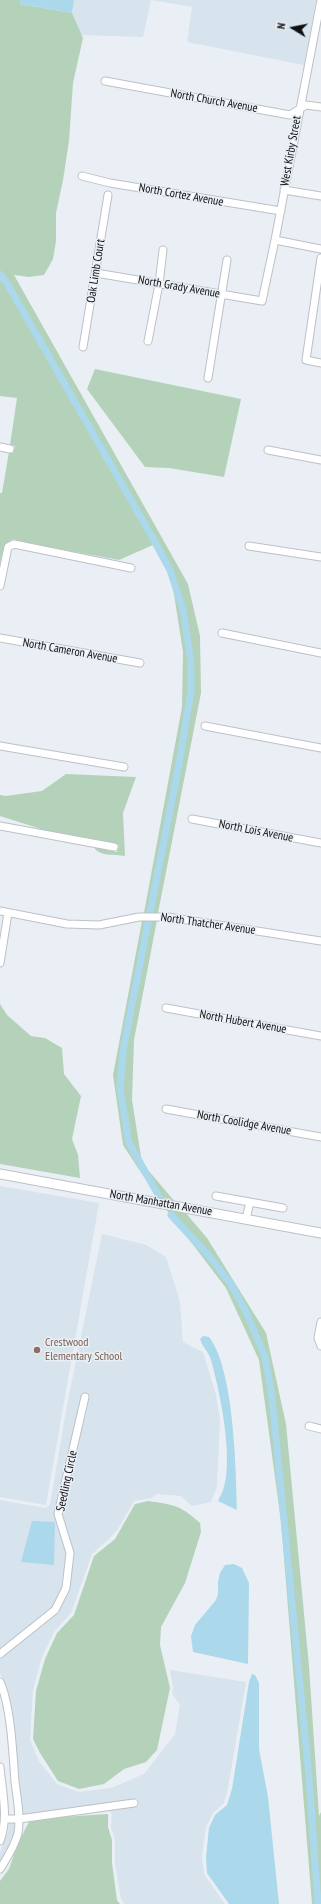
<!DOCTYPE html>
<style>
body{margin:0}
#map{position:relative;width:321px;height:1904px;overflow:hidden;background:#e9eff4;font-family:"PT Sans Narrow",sans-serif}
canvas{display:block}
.north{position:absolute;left:273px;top:8px;width:40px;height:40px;-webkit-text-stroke:3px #e9eff4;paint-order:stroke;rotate:280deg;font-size:11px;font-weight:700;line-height:16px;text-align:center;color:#0e1012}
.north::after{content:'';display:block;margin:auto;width:14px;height:18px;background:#0e1012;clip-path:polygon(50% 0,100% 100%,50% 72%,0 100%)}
</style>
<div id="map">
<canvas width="321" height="1904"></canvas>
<div class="north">N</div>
</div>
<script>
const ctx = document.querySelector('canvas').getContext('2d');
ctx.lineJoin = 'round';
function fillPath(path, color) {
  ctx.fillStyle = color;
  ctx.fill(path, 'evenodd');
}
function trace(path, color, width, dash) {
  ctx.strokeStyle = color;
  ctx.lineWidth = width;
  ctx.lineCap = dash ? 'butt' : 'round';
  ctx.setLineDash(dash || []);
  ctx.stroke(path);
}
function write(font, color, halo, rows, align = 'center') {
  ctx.font = font + ' "PT Sans Narrow",sans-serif';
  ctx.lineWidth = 3;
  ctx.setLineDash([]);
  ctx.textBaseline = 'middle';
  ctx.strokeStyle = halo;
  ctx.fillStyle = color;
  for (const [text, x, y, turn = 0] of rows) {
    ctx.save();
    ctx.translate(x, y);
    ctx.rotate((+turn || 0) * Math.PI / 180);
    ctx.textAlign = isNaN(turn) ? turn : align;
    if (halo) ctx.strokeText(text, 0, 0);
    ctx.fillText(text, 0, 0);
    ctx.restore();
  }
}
fillPath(new Path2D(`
 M74 0H316L304 65 187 42 192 7 151 0 143 37 81 35 72 13Z
 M0 1186 99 1203 46 1505 0 1497Z
 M102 1234 146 1245 166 1257 180 1302 183 1342 203 1352 216 1395 220 1420 217 1486 211 1502 192 1506 181 1496 157 1494 151 1498 134 1501 118 1529 108 1540 92 1554 71 1613 54 1632 42 1657 33 1690 30 1740 39 1761 57 1784 79 1792 111 1788 144 1774 175 1734 180 1705 172 1694 173 1688 170 1670 246 1682 228 1788 224 1803 213 1813 206 1827 202 1856 204 1874 225 1904H124L121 1899 115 1863V1840L111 1827 112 1814 109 1811 99 1812 139 1806 138 1799 22 1815 15 1736 7 1689 0 1673V1659L58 1613 70 1590 74 1552 62 1514 90 1395 82 1393 54 1513 66 1553 62 1587 52 1608 0 1649V1500L45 1508 50 1505 67 1405Z
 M9 1823H14V1833L4 1856 0 1862V1852L8 1832Z`), '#d7e3ed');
fillPath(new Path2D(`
 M0 0H20V4L72 13 83 38 73 83 69 141 63 180 56 213V241L53 259 44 275 29 277 14 275 188 584 200 636 201 693 158 913H144L182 707 183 652 171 575 153 545 119 560 16 541 15 539C3 542 2 553 0 565V493H2L9 452 13 453 15 446 10 445 17 398 0 396Z
 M95 369 241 399 224 477 169 468 145 467 87 389Z
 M66 774 136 777 123 813 125 856C115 854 99 857 94 847L117 852 119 845 44 830 0 816V795L6 796 42 791Z
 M157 920 134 1040 132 1100 142 1163 176 1203 159 1200 123 1145 113 1075 142 921Z
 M0 1004 7 1015 31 1036 45 1038 62 1048 64 1074 81 1096 72 1139 78 1155 80 1178 0 1164Z
 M165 1208 184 1211 207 1238 266 1333 286 1424 309 1666 319 1816 321 1812V1904H312L281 1521 259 1360 226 1288Z
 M148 1501C175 1505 180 1505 200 1523L201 1532 185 1583 161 1627 160 1645 170 1688 157 1750 146 1762 124 1769 104 1784 79 1789 58 1781 40 1753 33 1739 36 1691 45 1659 57 1633 74 1615 94 1556 115 1539 135 1504Z
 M108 1814V1827L112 1840V1863L117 1900 120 1904H0V1881L9 1869 19 1841 29 1822 61 1817Z`), '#b4d2b9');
fillPath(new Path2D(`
 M20 0H74L72 13 20 4Z
 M203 1336 209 1337C234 1369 236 1468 237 1510L218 1501C220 1496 223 1492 224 1487 233 1455 220 1392 211 1360 209 1352 202 1347 200 1339Z
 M32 1521 55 1522 54 1565 21 1562Z
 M234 1564 242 1568 249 1583 248 1664 193 1652 191 1636 195 1625 216 1600 218 1594V1582L220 1573 225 1565Z
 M252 1674 255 1675 259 1683V1749L268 1797 279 1904H229L207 1873 206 1857 209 1828 215 1815 227 1805 232 1789 249 1682Z`), '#abd8ea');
trace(new Path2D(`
 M0 274 8 285 151 535 170 570 183 610 191 662V691L179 764 123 1051 120 1088 129 1143 160 1198
 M171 1215 209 1256 231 1284 247 1314 265 1357 272 1397 309 1777 318 1904`), '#abd8ea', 7);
const minor = new Path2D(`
 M105 81 290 115 306 105 321 107
 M82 176 110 183 281 211
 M284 190 321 196
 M275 240 321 249
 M321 258 306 360 321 363
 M96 273 262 301 275 240 321 0
 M148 341 159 284 163 250
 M83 347 108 195
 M208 378 227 260
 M0 447 10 449
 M268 450 321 460
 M249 546 321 557
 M0 586 8 547 14 544 131 568
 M222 633 321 653
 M0 638 140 663
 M205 726 321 748
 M0 746 124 767
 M192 819 321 843
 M0 826 114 847
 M0 911 67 924 99 925 139 917H168L321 941
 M0 963 8 913
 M166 1008 321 1036
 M166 1109 321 1137
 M216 1196 283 1208
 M246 1219 250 1202
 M321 1322 318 1338 321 1346
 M309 1426 321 1429
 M0 1654 55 1610 66 1588 70 1553 58 1514 85 1397
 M0 1682C11 1706 13 1755 15 1782 17 1798 21 1817 18 1833 15 1846 7 1858 0 1869
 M0 1767C2 1791 9 1818 0 1841
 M5 1819H19L134 1803`);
const tertiary = new Path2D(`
 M0 1174 321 1233`);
trace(minor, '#bcc1c6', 9);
trace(tertiary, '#bcc1c6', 11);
trace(minor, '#fff', 7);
trace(tertiary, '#fff', 9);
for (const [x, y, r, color] of [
 [37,1350,4,"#8d6e63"]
]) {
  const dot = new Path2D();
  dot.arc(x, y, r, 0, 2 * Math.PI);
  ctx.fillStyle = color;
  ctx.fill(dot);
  trace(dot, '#e9eff4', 1.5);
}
write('12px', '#0e1012', '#e9eff4', [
 ["North Church Avenue",214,101,10],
 ["West Kirby Street",291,151,-80],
 ["North Cortez Avenue",181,195,10],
 ["Oak Limb Court",96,271,-81],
 ["North Grady Avenue",179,287,10],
 ["North Cameron Avenue",70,651,10],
 ["North Lois Avenue",256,831,11],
 ["North Thatcher Avenue",208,924,8],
 ["North Hubert Avenue",243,1022,10],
 ["North Coolidge Avenue",244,1123,10],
 ["North Manhattan Avenue",161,1203,10],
 ["Seedling Circle",67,1481,-78]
]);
write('12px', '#785e54', '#e9eff4', [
 ["Crestwood",45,1343],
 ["Elementary School",45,1357]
], 'left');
</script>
